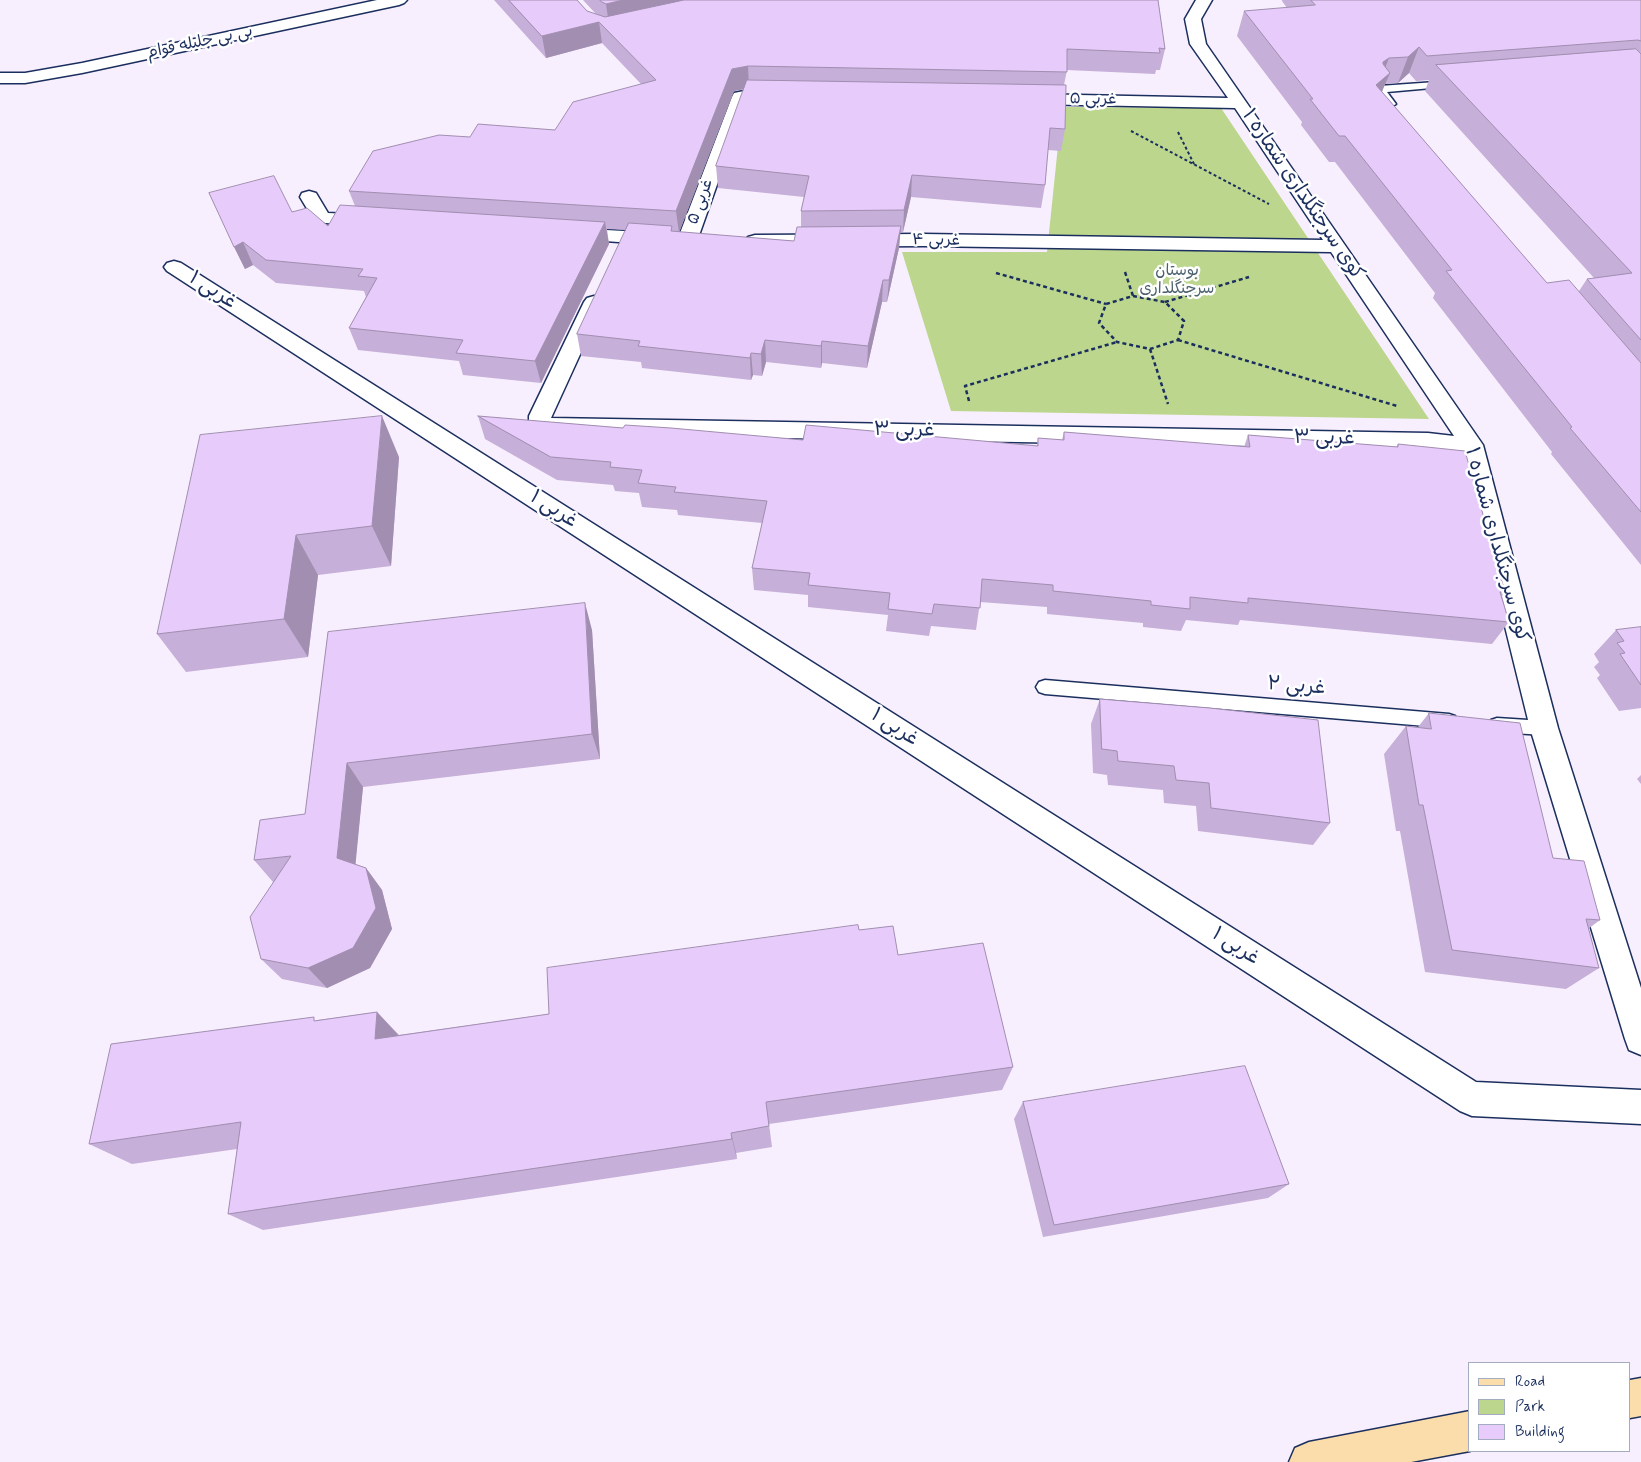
<!DOCTYPE html>
<meta charset="utf-8">
<style>
body{margin:0}
#map{position:relative;width:1641px;height:1462px;overflow:hidden;background:#f8effe;font-family:Mynerve,sans-serif}
canvas{display:block}
.legend{position:absolute;left:1468px;top:1362px;width:162px;height:90px;box-sizing:border-box;background:#fff;border:1px solid #a4acbf;margin:0;padding:6px 9px;list-style:none;font-size:15px;color:#1b2f5e}
.legend li{display:flex;align-items:center;gap:10px;height:25px}
.legend b{width:25px;border:1px solid #a4acbf}
</style>
<div id="map">
<canvas width="1641" height="1462"></canvas>
<ul class="legend">
<li><b style="height:6px;background:#fbddab"></b>Road</li>
<li><b style="height:14px;background:#bcd68d"></b>Park</li>
<li><b style="height:14px;background:#e6cbfb"></b>Building</li>
</ul>
</div>
<script>
const ctx = document.querySelector('canvas').getContext('2d');
ctx.lineJoin = 'round';
function fillPath(path, color) {
  ctx.fillStyle = color;
  ctx.fill(path, 'evenodd');
}
function trace(path, color, width, dash) {
  ctx.strokeStyle = color;
  ctx.lineWidth = width;
  ctx.lineCap = dash ? 'butt' : 'round';
  ctx.setLineDash(dash || []);
  ctx.stroke(path);
}
function write(font, color, halo, rows, align = 'center') {
  ctx.font = font + ' Mynerve,"Playpen Sans Arabic",sans-serif';
  ctx.lineWidth = 5;
  ctx.setLineDash([]);
  ctx.textBaseline = 'middle';
  ctx.strokeStyle = halo;
  ctx.fillStyle = color;
  for (const [text, x, y, turn = 0] of rows) {
    ctx.save();
    ctx.translate(x, y);
    ctx.rotate((+turn || 0) * Math.PI / 180);
    ctx.textAlign = isNaN(turn) ? turn : align;
    if (halo) ctx.strokeText(text, 0, 0);
    ctx.fillText(text, 0, 0);
    ctx.restore();
  }
}
fillPath(new Path2D(`
 M1062 107 1221 108 1429 419 951 411 902 252H1047Z`), '#bcd68d');
const lane = new Path2D(`
 M1450 81 1454 82 1455 84 1454 86 1387 92 1396 104 1391 107 1387 106 1374 89 1379 86Z
 M1045 680 1449 714 1455 716 1458 721 1455 726 1449 728 1045 694 1039 692 1036 687 1039 682Z
 M1497 718 1544 721 1550 723 1553 728 1550 733 1544 735 1497 732 1491 730 1488 725 1491 720Z`);
const street = new Path2D(`
 M1196 0H1212L1201 19 1206 44 1483 445 1558 728 1641 988V1055L1629 1050 1625 1039 1530 728 1462 452 1428 449 548 434 532 428 529 423V416L584 302 587 298 594 296 601 298 604 302 551 418 1428 433 1454 436 1331 252 923 246 755 247 748 245 745 241 748 237 755 235 923 234 1323 240 1235 108 1029 104 1023 103 1021 99 1023 95 1029 94 1228 98 1190 44 1185 19Z
 M749 90 785 91 787 95 785 99 747 100 697 241 694 245 687 247 680 245 677 241 732 97 734 93Z
 M309 191 316 193 328 213 370 215 377 217 380 221 377 225 370 227 315 222 300 197 302 193Z
 M570 228 660 233 667 235 670 239 667 243 660 245 563 238 560 234 563 230Z
 M174 261 181 263 1476 1082 1641 1090V1124L1472 1116 1460 1111 167 271 164 267 167 263Z`);
const secondary = new Path2D(`
 M377 0H407L404 3 399 5 82 73 25 83H0V73H25L82 63Z`);
const primary = new Path2D(`
 M1641 1378V1416L1630 1418V1380Z
 M1470 1411V1451L1411 1462H1289L1295 1448 1309 1442Z`);
trace(lane, '#1b2f5e', 3);
trace(street, '#1b2f5e', 3);
trace(secondary, '#1b2f5e', 3);
trace(primary, '#1b2f5e', 3);
trace(new Path2D(`
 M1131 131 1269 204
 M1178 132 1194 164`), '#1b2f5e', 2, [3, 2.5]);
trace(new Path2D(`
 M1125 272 1133 296
 M996 273 1106 304
 M1133 296 1165 302 1184 321 1178 340 1150 349 1117 342 1099 323 1106 304Z
 M1165 302 1249 277
 M1178 340 1397 406
 M1150 349 1168 404
 M969 401 965 386 1117 342`), '#1b2f5e', 2.5, [4, 3]);
fillPath(lane, '#fff');
fillPath(street, '#fff');
fillPath(secondary, '#fff');
fillPath(primary, '#fbddab');
fillPath(new Path2D(`
 M494 0H577L587 11 596 14 583 0H1158L1165 49 1160 70H1156L1155 74 1067 70 1064 85 1065 129 1061 151 1048 150 1045 185 1041 208 911 197 903 232H900L899 248 887 302H882L867 368 822 363 821 368 766 362 762 376 753 375 751 380 642 368 641 362 581 356 577 334 626 230 607 229 609 244 541 383 463 375 459 361 358 350 349 328 366 297 364 291 276 283 253 265 245 269 209 193 292 212 328 226 355 206 349 191 470 137 555 130 641 84 602 43 546 58ZM744 89 716 166 718 188 804 197 801 211V227L794 241 679 232 734 91Z
 M1282 0H1641V565L1624 544 1551 454 1552 452 1433 298 1435 293 1335 162H1329L1301 125 1302 122 1237 36 1244 11 1287 8 1282 1ZM1409 73 1416 81 1429 80 1425 91 1594 278 1587 279 1579 291 1547 283 1382 92 1385 84 1398 83Z
 M478 416 623 428 803 440 1037 446 1038 438 1062 440 1064 432 1244 447 1248 435 1396 447 1398 444 1505 592 1502 596 1509 622 1492 644 1240 620 1238 625 1186 620 1181 631 1143 627V623L1047 614V607L980 602 976 630 931 626 929 636 886 631 888 615 808 607V595L754 590 752 568 762 523 678 515 677 510 642 507 639 493 615 491 613 485 557 480 485 439Z
 M399 457 391 566 318 575 308 657 186 672 157 634Z
 M1641 627V708L1619 711 1597 678 1600 675 1594 667 1599 662 1594 654 1616 630Z
 M592 630 600 759 363 787 355 864 366 868 382 890 392 929 370 968 327 988 282 979 261 959 273 882 254 860 305 814 328 632Z
 M1100 699 1330 823 1313 845 1198 831 1196 806 1164 803 1163 790 1108 785 1107 775 1093 773 1091 724Z
 M1429 713 1553 858 1600 920 1588 929 1599 968 1566 989 1425 972 1400 831H1396L1384 754 1406 726 1418 727Z
 M1641 775V784L1637 779Z
 M859 930 898 955 1013 1067 1002 1090 769 1124 772 1147 736 1153 737 1159 263 1230 228 1214 237 1149 132 1164 89 1144 318 1020 377 1012 399 1035 549 1014Z
 M1023 1102 1289 1184 1268 1198 1043 1237 1014 1119Z`), '#c6afd8');
fillPath(new Path2D(`
 M623 0H721L609 25 606 4Z
 M599 22 602 43 546 58 542 36Z
 M1419 47 1409 73 1398 83 1408 57Z
 M1389 58 1380 81 1390 73 1379 98 1366 110 1383 62Z
 M748 66 749 88 734 91 679 233 676 211 732 69Z
 M912 175 911 197 903 232 904 210Z
 M605 222 609 244 541 383 535 361Z
 M901 226 899 248 887 302 889 280Z
 M243 242 253 265 245 269 234 247Z
 M883 280 882 302 867 368 868 346Z
 M765 340 766 362 762 376 761 354Z
 M822 341V363L821 368V346Z
 M751 353 753 375 751 380 750 358Z
 M382 416 399 457 391 566 372 526Z
 M296 535 318 575 308 657 284 619Z
 M585 603 592 630 600 759 592 734Z
 M347 763 363 787 354 880 337 858Z
 M366 868 382 890 392 929 370 968 327 988 308 968Z
 M377 1012 401 1038 375 1039Z
 M731 1133 736 1153 737 1159 732 1139Z`), '#a18eb0');
const building = new Path2D(`
 M509 0H577L587 11 605 17 684 0H1158L1165 49 1159 48 1160 53 1067 49V72L748 66 732 69 676 211 349 191 373 151 439 135 470 137 478 124 555 130 573 102 656 80 599 22 542 36Z
 M600 0H623L606 4 602 2Z
 M1311 0H1641V41L1638 40 1427 56 1419 47 1408 57 1389 58 1383 62V64L1390 73 1376 85 1547 283 1569 280 1641 363V512L1570 428 1572 427 1446 271 1452 270 1345 136H1339L1310 99H1313L1244 11 1315 5Z
 M1636 49 1641 54V340L1587 279 1632 273 1436 65Z
 M747 80 1066 85 1065 129 1050 128 1045 185 912 175 904 210 801 211 809 176 716 166Z
 M274 176 292 212 307 208 328 226 340 205 605 222 535 361 456 353 463 340 349 328 377 278 358 276 363 269 266 260 243 242 234 247 209 193Z
 M629 223 672 226 671 231 794 241 797 227 901 226 889 280H883L868 346 822 341 821 346 765 340 761 354 751 353 750 358 638 346 640 341 577 334Z
 M382 416 372 526 296 535 284 619 157 634 200 435Z
 M478 416 623 428 625 425 671 428 803 440 806 425 1038 446V438L1064 440V432L1250 447 1248 435 1398 447V444L1465 451 1505 592H1500L1509 622 1248 598V603L1190 597V609L1151 605V601L1053 591V585L982 579 980 608 934 604 932 614 888 609 890 593 808 585 810 573 752 568 767 501 674 492 676 487 638 483 642 470 610 467 611 462 551 457Z
 M585 603 592 734 347 763 337 858 366 868 376 908 353 948 308 968 261 959 250 917 291 856 254 860 260 820 305 814 328 632Z
 M1641 627V685L1620 654 1625 653 1617 643 1624 641 1616 630Z
 M1100 699 1210 708 1318 720 1330 823 1211 808 1209 783 1176 780 1174 766 1118 761 1117 751 1102 749Z
 M1429 713 1520 723 1553 858 1584 861 1600 920 1586 919 1599 968 1452 950 1423 805H1419L1406 726 1431 729Z
 M858 925 859 930 893 926 898 955 983 943 1013 1067 766 1102 769 1126 731 1133 732 1139 228 1214 241 1122 89 1144 111 1044 314 1017V1021L377 1012 375 1039 549 1014 547 968Z
 M1245 1066 1289 1184 1054 1225 1023 1102Z`);
fillPath(building, '#e6cbfb');
trace(building, '#a18eb0', 1);
write('16px', '#1b2f5e', '#fff', [
 ["بی بی جلیله قوام",200,43,-12],
 ["غربی ۵",1093,100,1],
 ["غربی ۵",701,202,-70],
 ["غربی ۴",936,241,1]
]);
write('16px', '#4b616c', '#fff', [
 ["بوستان",1177,272],
 ["سرجنگلداری",1177,290]
]);
write('20px', '#1b2f5e', '#fff', [
 ["کوی سرجنگلداری شماره ۱",1302,195,56],
 ["غربی ۱",212,291,33],
 ["غربی ۳",904,431,1],
 ["غربی ۳",1324,439,1],
 ["غربی ۱",553,510,33],
 ["کوی سرجنگلداری شماره ۱",1496,545,75],
 ["غربی ۲",1296,687,5],
 ["غربی ۱",894,728,33],
 ["غربی ۱",1235,947,33]
]);
</script>
